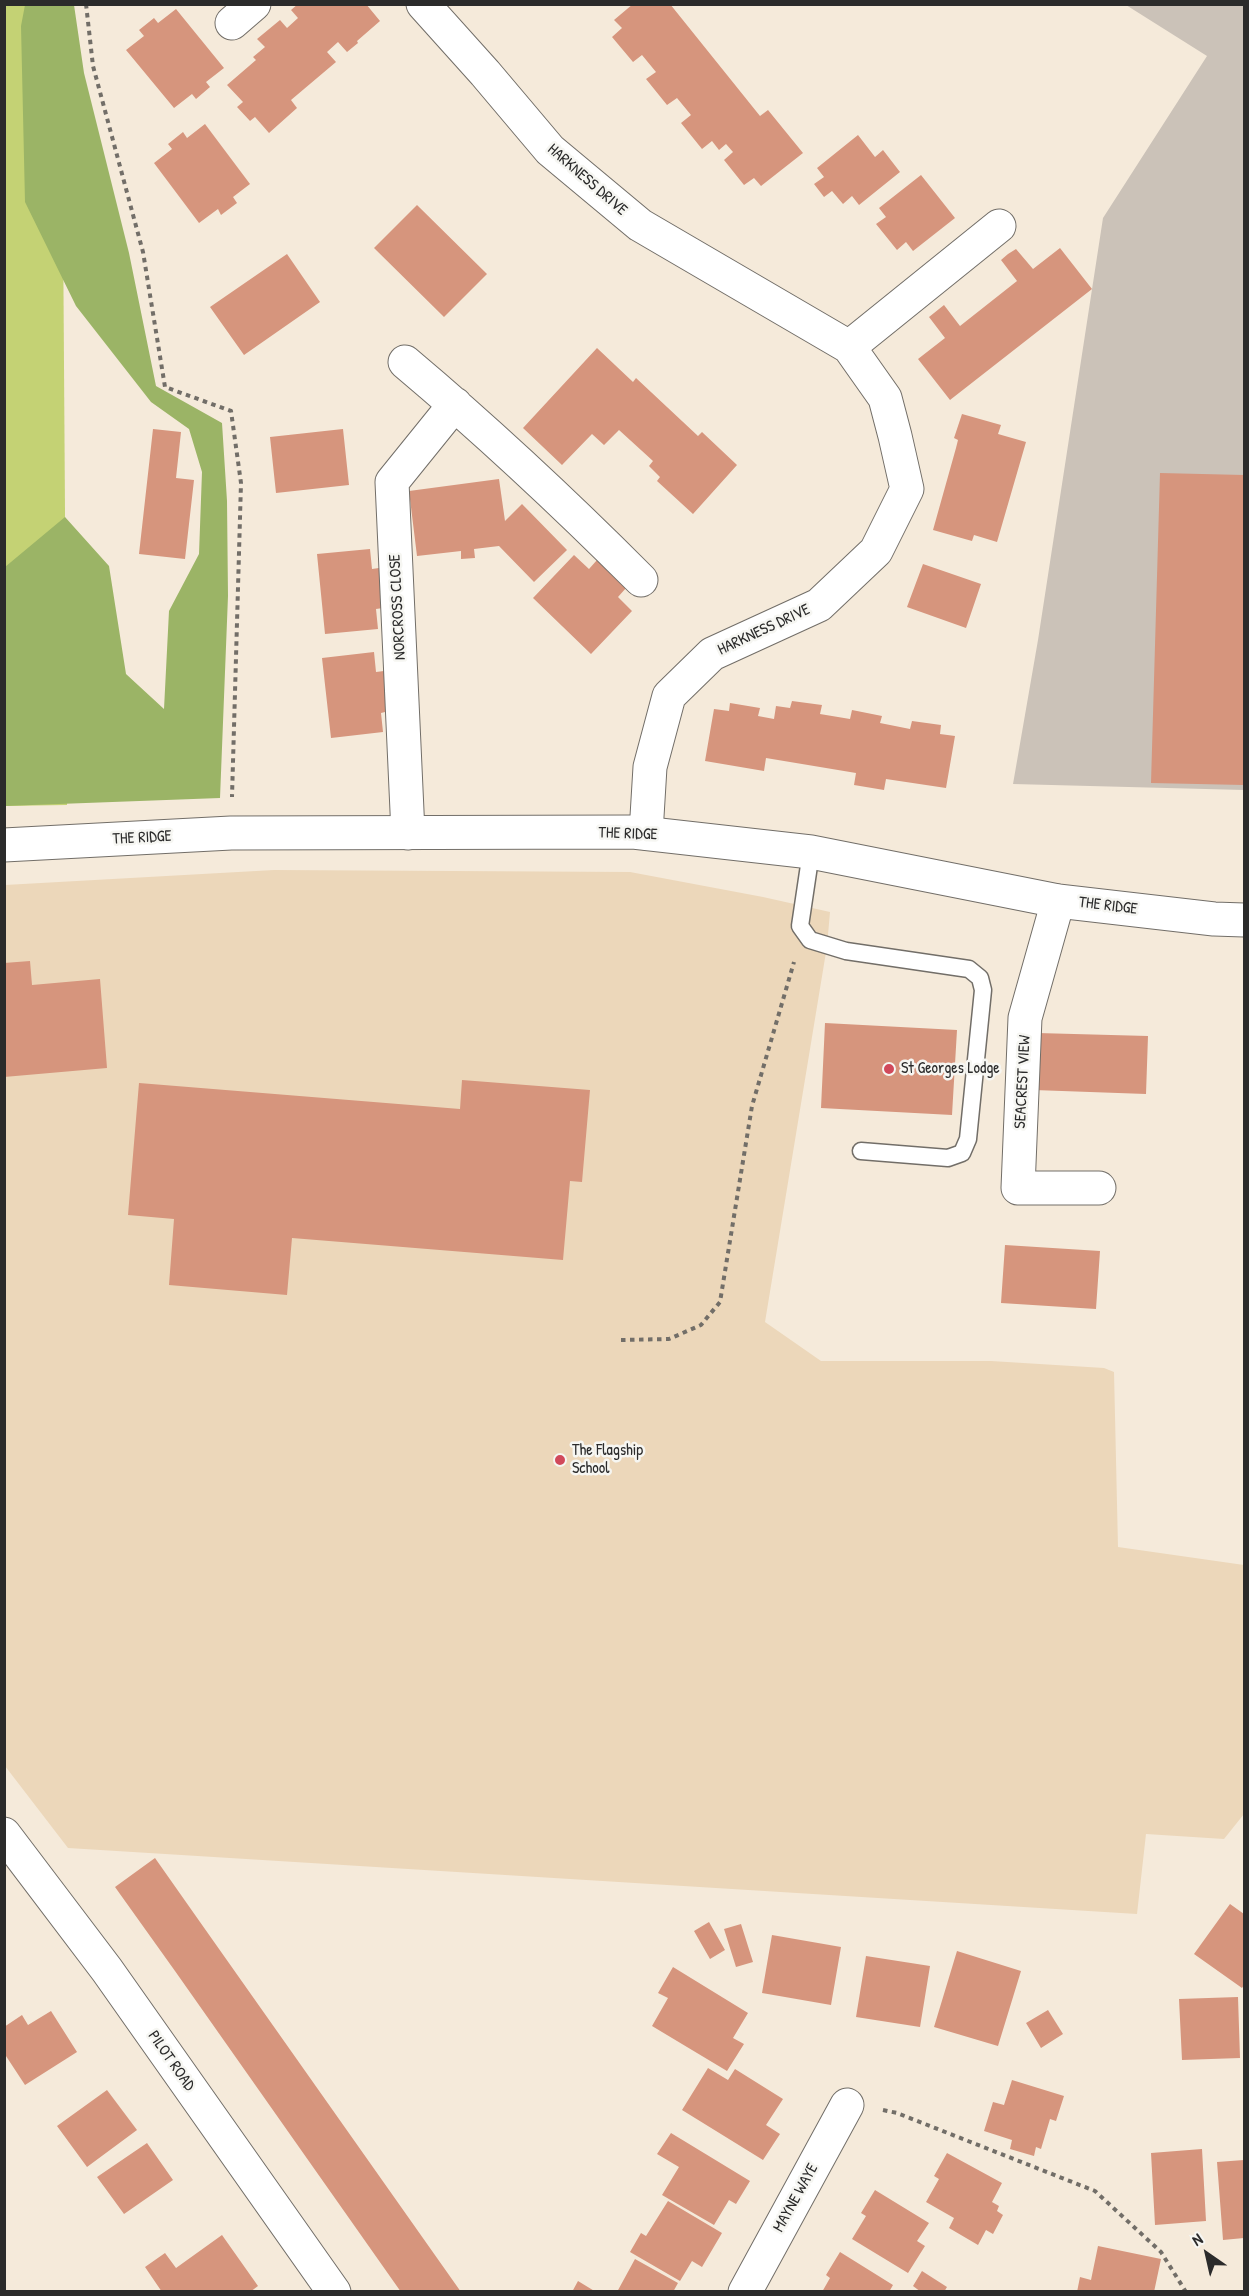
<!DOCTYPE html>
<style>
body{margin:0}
#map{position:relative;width:1249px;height:2296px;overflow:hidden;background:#f5eada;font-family:"Patrick Hand",sans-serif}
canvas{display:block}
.frame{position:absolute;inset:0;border:6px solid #2b2b2b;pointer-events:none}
.north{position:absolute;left:1177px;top:2224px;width:60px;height:60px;-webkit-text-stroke:4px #f6f6f2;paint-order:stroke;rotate:326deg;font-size:16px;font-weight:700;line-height:24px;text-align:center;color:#2b2b2b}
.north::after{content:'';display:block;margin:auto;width:21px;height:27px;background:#2b2b2b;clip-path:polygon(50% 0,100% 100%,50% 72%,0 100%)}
</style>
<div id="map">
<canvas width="1249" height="2296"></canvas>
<div class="frame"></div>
<div class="north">N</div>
</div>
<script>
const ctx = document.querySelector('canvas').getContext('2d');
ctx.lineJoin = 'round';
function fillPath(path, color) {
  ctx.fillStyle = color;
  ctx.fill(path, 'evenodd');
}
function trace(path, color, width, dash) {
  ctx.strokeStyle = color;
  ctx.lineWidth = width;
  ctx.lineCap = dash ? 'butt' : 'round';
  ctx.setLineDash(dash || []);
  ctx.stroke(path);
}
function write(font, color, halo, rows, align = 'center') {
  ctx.font = font + ' "Patrick Hand",sans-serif';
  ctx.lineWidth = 5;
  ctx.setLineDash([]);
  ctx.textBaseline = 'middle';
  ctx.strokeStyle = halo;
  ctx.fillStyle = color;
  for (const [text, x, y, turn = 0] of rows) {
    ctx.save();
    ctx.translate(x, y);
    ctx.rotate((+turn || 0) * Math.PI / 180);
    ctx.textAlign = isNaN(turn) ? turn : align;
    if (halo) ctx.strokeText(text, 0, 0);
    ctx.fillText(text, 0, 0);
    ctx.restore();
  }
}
fillPath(new Path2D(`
 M274 870 630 872 763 897 830 912 827 946 765 1322 821 1361H991L1104 1368 1114 1372 1118 1547 1244 1565V1814L1224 1839 1146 1834 1137 1914 68 1848 5 1766V885Z`), '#ecd7ba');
fillPath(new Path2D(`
 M1126 5H1244V790L1013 784 1038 640 1103 218 1207 56Z`), '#cbc2b8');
fillPath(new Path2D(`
 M4 5H53L63 218 67 805 5 806Z`), '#c4d274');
fillPath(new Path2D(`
 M25 5H74L84 73 129 253 156 386 222 423 227 501 228 596 220 798 5 806V567L65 517 109 566 126 674 164 709 169 611 199 554 202 472 189 429 151 402 76 306 25 202 21 26Z`), '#9bb466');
fillPath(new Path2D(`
 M298 4H366L380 21 357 41 358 43 347 52 338 42 327 52 336 62 291 100 297 108 269 133 255 117 250 121 237 107 243 102 227 85 256 60 253 57 265 47 257 39 280 20 287 28 298 18 291 10Z
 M633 4H670L760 116 768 110 803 153 761 186 754 178 744 185 724 160 733 152 726 144 719 150 712 141 702 149 681 123 691 115 677 98 667 105 646 79 656 72 642 55 633 62 612 37 622 28 614 20Z
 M176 9 224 68 206 82 210 87 196 99 192 94 174 108 126 50 144 36 139 30 154 18 158 23Z
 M205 124 250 184 233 197 237 203 221 215 218 209 199 223 154 163 172 149 168 144 183 132 187 138Z
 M858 135 875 157 883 150 900 172 859 205 852 196 843 204 832 191 824 197 814 184 824 177 817 168Z
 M921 175 955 218 913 251 906 242 897 250 876 224 886 217 879 208Z
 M417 205 487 274 444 317 374 248Z
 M1060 248 1092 289 950 400 918 359 945 338 929 317 944 305 960 326 1017 281 1001 260 1008 254 1016 249 1033 269Z
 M287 254 320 302 244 355 210 307Z
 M597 348 633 382 636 378 698 436 702 432 737 465 693 514 657 481 660 477 649 466 653 461 619 430 604 445 592 434 562 465 523 428Z
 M962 414 1001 425 998 434 1026 442 997 542 974 535 972 541 933 530 956 448 958 440 954 438Z
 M153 429 181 432 176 478 194 480 185 559 139 554Z
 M343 429 349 485 276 493 270 437Z
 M1160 473 1244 475V785L1151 783Z
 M499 479 505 521 522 504 567 550 534 582 499 546 474 549 475 558 461 559V551L417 556 409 491Z
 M370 549 372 569 379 568 383 608 376 609 378 629 325 634 317 554Z
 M574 555 589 569 597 560 626 588 618 597 632 611 591 654 533 598Z
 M923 564 981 584 966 628 907 607Z
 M374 652 376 672 384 671 389 711 381 713 383 732 331 738 322 658Z
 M792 701 822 705 820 714 850 719 852 710 882 716 880 723 910 729 912 721 941 725 940 734 955 736 946 788 886 779 884 790 854 785 856 773 766 758 764 771 705 761 714 709 729 711 730 703 760 708 758 716 774 719 776 706 790 708Z
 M30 961 32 985 100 979 107 1068 4 1077V963Z
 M825 1023 957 1030 952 1115 821 1108Z
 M1037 1033 1148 1036 1146 1094 1034 1090Z
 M462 1080 590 1090 582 1182 570 1181 563 1260 292 1238 287 1295 169 1285 174 1219 128 1215 139 1083 460 1109Z
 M1005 1245 1100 1251 1096 1309 1001 1303Z
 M155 1858 200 1922 461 2292H401L175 1971 115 1887Z
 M1230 1904 1244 1914V1985L1242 1988 1194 1954Z
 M709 1922 725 1950 710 1959 694 1931Z
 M741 1924 753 1962 736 1967 724 1929Z
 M772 1935 841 1947 831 2005 762 1993Z
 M957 1951 1021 1971 998 2046 934 2027Z
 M866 1956 930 1966 920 2027 856 2017Z
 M673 1967 748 2013 733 2038 744 2044 727 2071 652 2026 668 1998 658 1993Z
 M1238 1997 1240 2058 1182 2060 1179 1999Z
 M1048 2010 1063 2034 1041 2048 1026 2023Z
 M51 2011 77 2052 25 2085 4 2053V2027L22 2015 28 2025Z
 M708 2068 728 2080 735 2069 783 2099 766 2125 780 2134 763 2160 682 2110Z
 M1012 2080 1064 2096 1056 2121 1050 2119 1041 2149 1036 2147 1034 2156 1010 2149 1012 2140 984 2131 993 2102 1004 2105Z
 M107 2090 137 2130 87 2167 57 2126Z
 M671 2133 750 2181 736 2204 729 2200 714 2225 662 2195 679 2167 657 2154Z
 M147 2143 173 2180 124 2214 97 2177Z
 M1202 2149 1206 2221 1155 2225 1151 2153Z
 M947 2153 1002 2183 992 2202 999 2206 997 2211 1003 2215 993 2234 986 2230 978 2245 949 2228 954 2218 926 2202 939 2179 934 2176Z
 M1244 2160V2238L1223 2240 1217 2162Z
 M875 2190 929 2223 917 2241 925 2246 908 2273 852 2239 866 2216 861 2213Z
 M668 2201 722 2233 702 2267 692 2261 680 2281 630 2252 641 2233 646 2236Z
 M222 2235 258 2286 250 2292H162L145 2267 165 2253 176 2268Z
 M1098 2246 1161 2259 1154 2292H1077L1080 2277 1091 2280Z
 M840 2252 893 2285 889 2292H822L830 2278 826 2275Z
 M635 2259 678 2283 673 2292H617Z
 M922 2271 947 2287 944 2292H921L913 2286Z
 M578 2281 596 2292H572Z`), '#d6957d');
const lane = new Path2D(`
 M811 852 800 926 810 940 846 951 969 969 980 978 983 990 968 1139 962 1153 948 1158 861 1151`);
const street = new Path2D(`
 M423 4 485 73 550 150 640 225 849 347 885 398 895 436 907 489 876 551 819 605 712 654 669 696 650 767 646 833
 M232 23 254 4
 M849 347 999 226
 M405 362C487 431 565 504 641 580
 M408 833 392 482 455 404
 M1058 901 1025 1018 1018 1188H1099
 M4 1834 107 1970 334 2292
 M745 2292 847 2105`);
const secondary = new Path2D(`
 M4 845 231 833 633 832 811 852 1058 901 1214 919 1244 920`);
trace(lane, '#726e68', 19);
trace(street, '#726e68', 35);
trace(secondary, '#726e68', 35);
trace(new Path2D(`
 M86 4 93 66 143 252 165 387 231 411 241 483 232 797
 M621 1340 669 1339 701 1325 720 1302 752 1106 794 962
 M883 2110 897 2113 1095 2191 1161 2252 1186 2292`), '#726e68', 4, [4.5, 4.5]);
trace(lane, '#fff', 16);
trace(street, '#fff', 33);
trace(secondary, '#fff', 33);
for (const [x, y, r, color] of [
 [889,1069,6,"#d1495b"],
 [560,1460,6,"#d1495b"]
]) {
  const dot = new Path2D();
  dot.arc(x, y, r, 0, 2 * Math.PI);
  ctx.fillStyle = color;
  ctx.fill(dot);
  trace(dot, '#f6f6f2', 2);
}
write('16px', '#2b2b2b', '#f6f6f2', [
 ["HARKNESS DRIVE",587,180,41],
 ["NORCROSS CLOSE",398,607,-93],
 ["HARKNESS DRIVE",764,630,-25],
 ["THE RIDGE",628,834,2],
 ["THE RIDGE",142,838,-3],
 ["THE RIDGE",1108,906,7],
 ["SEACREST VIEW",1023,1082,-87],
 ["PILOT ROAD",171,2061,55],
 ["MAYNE WAYE",796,2198,-61]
]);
write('16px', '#2b2b2b', '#f6f6f2', [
 ["St Georges Lodge",901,1069],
 ["The Flagship",572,1451],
 ["School",572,1469]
], 'left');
</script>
